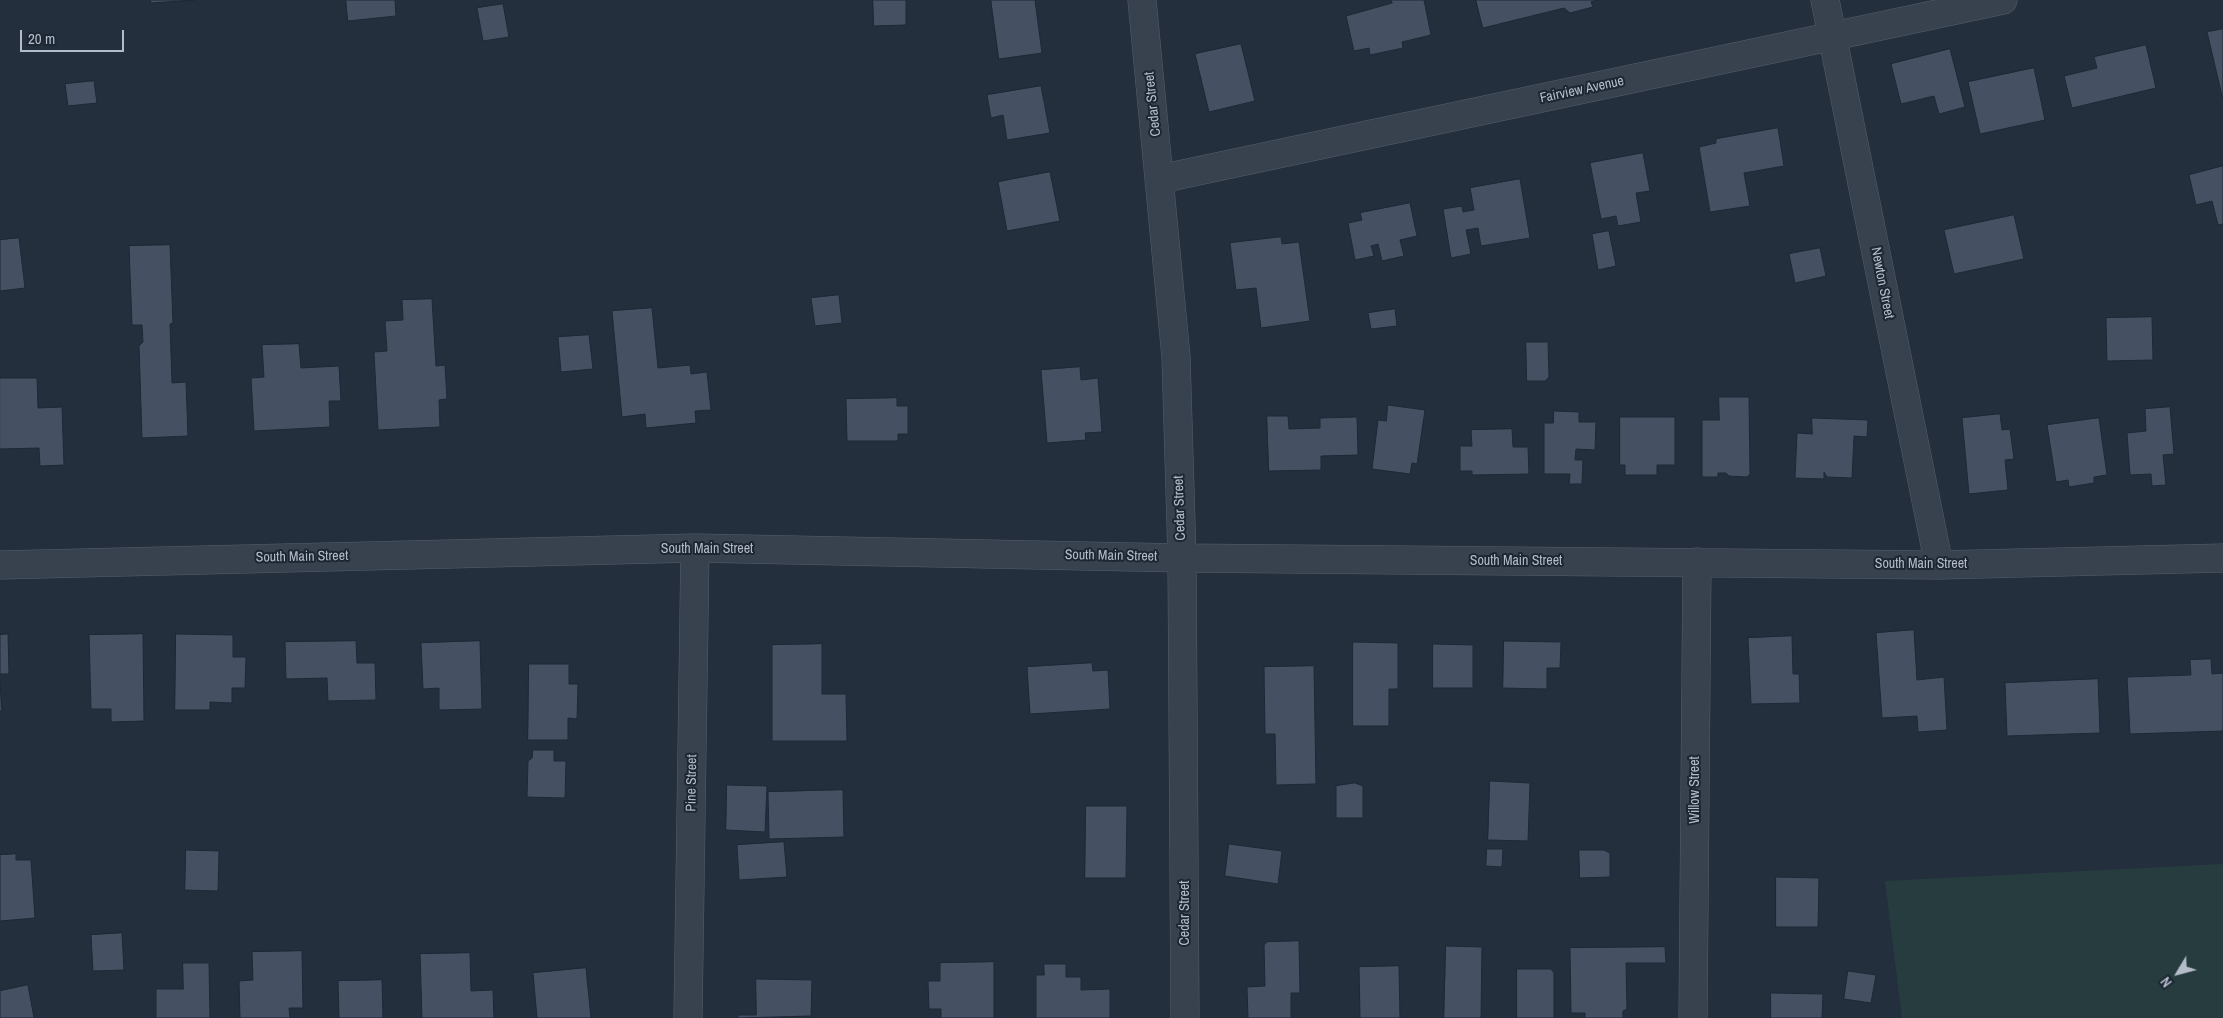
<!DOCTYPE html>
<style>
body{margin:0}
#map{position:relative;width:2223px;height:1018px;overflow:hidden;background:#242f3e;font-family:"Archivo Narrow",sans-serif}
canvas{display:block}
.north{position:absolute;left:2153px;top:948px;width:50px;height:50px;-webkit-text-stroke:4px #1d2633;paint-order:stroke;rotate:233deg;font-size:14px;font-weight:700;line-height:20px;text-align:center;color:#b4bcc9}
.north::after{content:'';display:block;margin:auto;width:18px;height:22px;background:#b4bcc9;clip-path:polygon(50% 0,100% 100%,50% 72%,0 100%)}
.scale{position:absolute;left:20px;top:30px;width:104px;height:22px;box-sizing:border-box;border:2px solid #b4bcc9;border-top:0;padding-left:6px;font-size:15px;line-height:18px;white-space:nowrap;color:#b4bcc9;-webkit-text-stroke:4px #1d2633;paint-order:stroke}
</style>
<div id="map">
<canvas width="2223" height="1018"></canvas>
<div class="north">N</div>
<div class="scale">20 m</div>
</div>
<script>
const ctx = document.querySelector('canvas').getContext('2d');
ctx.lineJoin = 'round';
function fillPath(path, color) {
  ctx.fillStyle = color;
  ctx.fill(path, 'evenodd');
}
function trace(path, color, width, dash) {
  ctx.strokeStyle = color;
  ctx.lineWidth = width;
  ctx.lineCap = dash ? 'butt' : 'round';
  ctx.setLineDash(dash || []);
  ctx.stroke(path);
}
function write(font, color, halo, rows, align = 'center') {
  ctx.font = font + ' "Archivo Narrow",sans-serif';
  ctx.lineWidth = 4;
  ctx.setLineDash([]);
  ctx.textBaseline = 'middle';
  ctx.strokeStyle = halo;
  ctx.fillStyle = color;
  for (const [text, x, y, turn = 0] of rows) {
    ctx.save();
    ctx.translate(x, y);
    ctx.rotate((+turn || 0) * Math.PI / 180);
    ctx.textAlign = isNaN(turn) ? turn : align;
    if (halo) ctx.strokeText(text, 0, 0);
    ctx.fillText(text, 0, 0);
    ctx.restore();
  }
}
fillPath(new Path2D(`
 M2223 864V1018H1902L1885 881Z`), '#263c3f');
const building = new Path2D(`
 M151 0H195L151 3Z
 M346 0H395L396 16 348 21Z
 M873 0H906V25L874 26Z
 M991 0H1035L1042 53 999 59Z
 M1391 0H1424L1431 35 1402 42 1403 48 1370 55 1369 48 1354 51 1346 16 1392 3Z
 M1476 0H1598L1591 2 1593 7 1570 13 1564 8 1483 28Z
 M503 4 509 37 483 41 477 8Z
 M2223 29V100L2207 32Z
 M1241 44 1255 101 1209 112 1195 54Z
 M2146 45 2156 88 2072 108 2064 76 2097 68 2094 57Z
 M1950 49 1965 107 1939 114 1934 96 1901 104 1891 64Z
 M2034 68 2045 120 1980 134 1968 82Z
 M94 81 97 103 68 106 65 84Z
 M1041 86 1050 133 1007 140 1003 115 991 118 987 95Z
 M1778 128 1784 166 1744 173 1750 206 1710 212 1699 147 1716 143V139Z
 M1643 153 1650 191 1636 193 1641 222 1618 226 1616 216 1601 219 1590 163Z
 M2223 166V224L2218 225 2212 201 2196 205 2189 175Z
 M1050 172 1060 221 1007 231 998 182Z
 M1520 179 1530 238 1481 246 1478 228 1466 230 1471 254 1451 258 1443 209 1462 206 1463 212 1474 210 1470 188Z
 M1410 203 1417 236 1400 240 1404 256 1382 261 1378 244 1371 246 1374 256 1355 260 1348 223 1362 220 1360 213Z
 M2014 215 2024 259 1954 274 1944 230Z
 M1609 231 1616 266 1598 270 1592 234Z
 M1281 237 1282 244 1299 242 1310 321 1261 328 1256 288 1236 290 1230 243Z
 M19 238 25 288 0 291V240Z
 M170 245 173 323 170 324 172 383 186 382 188 436 142 438 139 346 143 342 142 325H132L129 246Z
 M1820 248 1826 276 1795 283 1789 254Z
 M839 295 842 323 815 326 811 298Z
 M432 299 436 366 445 365 447 399 439 400 440 427 378 430 374 352 387 351 385 321 403 320 402 300Z
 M652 308 658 368 690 365 691 374 707 372 711 410 695 411 696 423 646 428 645 414 622 417 612 311Z
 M1395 309 1397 326 1371 329 1368 313Z
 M2152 317 2153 360 2107 361 2106 318Z
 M589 335 593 369 561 372 558 337Z
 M1526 342H1548L1549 377 1545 381H1527Z
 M299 344 301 368 339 366 341 401H329L330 427 254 431 251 378 264 377 262 345Z
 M1080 367 1081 380 1098 378 1102 432 1085 433 1086 440 1047 443 1041 370Z
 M0 378H37L38 408 62 407 64 465 40 466 39 448 0 449Z
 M1719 397H1749L1750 474 1747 477 1729 476 1726 473H1718V477H1702V420H1719Z
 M897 398V406H908V434H898V441H847L846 399Z
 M1388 405 1425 410 1417 464 1412 463 1410 474 1372 469 1378 420 1386 421Z
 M2170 407 2174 454 2163 455 2166 485 2152 486 2151 474 2130 475 2127 433 2146 431 2145 409Z
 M1554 411 1579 412V422H1596L1595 450 1576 449 1575 460H1583L1582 484H1569L1570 474H1544V423H1553Z
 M2000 414 2002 430 2010 429 2014 459 2005 460 2008 490 1969 494 1962 418Z
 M1267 416H1288L1289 429 1320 428V418L1357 417 1358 455 1321 456V470L1269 471Z
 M1620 417H1675V465H1657V475H1625V465H1620Z
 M1812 418 1868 420 1867 437 1854 436 1852 478 1827 477 1824 472V479L1795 478 1797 433 1812 434Z
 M2099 418 2107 475 2094 477V483L2069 487 2068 480 2056 482 2047 425Z
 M1512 429 1513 447H1528L1529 474 1472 475V471H1460V446H1472L1471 430Z
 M1914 630 1917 680 1944 677 1947 730 1918 732 1917 716 1882 718 1876 633Z
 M8 634 9 674H0V635Z
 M143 634 144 721 111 722V709H91L89 635Z
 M176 634 233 635V657H246L245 688H232V703L210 702V710H175Z
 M1792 636 1793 674H1799L1800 703 1751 704 1748 638Z
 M356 641 357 663H375L376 700 328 701 327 678 286 679 285 642Z
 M480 641 482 709 439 710V688L423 689 421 643Z
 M1504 641 1561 642 1560 668H1547V689L1503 688Z
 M1353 642 1398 643V689H1389V726H1353Z
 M822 644V694H846L847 741H772V645Z
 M1433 644 1473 645V688H1433Z
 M2211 659 2212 674 2223 673V731L2130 734 2127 677 2191 675 2190 660Z
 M1092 663 1093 671 1108 670 1110 709 1030 714 1027 667Z
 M529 664H569V684H578L577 719 568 718V740H528Z
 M1314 666 1316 784 1276 785 1275 734H1265L1264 667Z
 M2098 679 2100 733 2007 736 2005 683Z
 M0 683 2 711H0Z
 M533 750H554V761H566L565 798 527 797 528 761 532 758Z
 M1490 781 1530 783 1528 841 1488 840Z
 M1355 783 1363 786V818H1336V786Z
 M727 785 767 786 765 832 726 830Z
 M843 790 844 837 769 839 768 792Z
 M1086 806H1127L1126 878H1085Z
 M784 842 787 877 739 880 737 845Z
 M1229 844 1282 851 1278 884 1225 876Z
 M1487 849H1503L1502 867 1486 866Z
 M186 850 219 851 218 891 185 890Z
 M1579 850H1604L1610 853V877L1580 878Z
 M16 854V860H31L35 918 0 921V855Z
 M1776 877 1819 878 1818 927H1776Z
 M122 933 124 970 93 971 91 935Z
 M1299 941 1300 993H1291V1018H1248L1247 987 1265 986 1264 945 1267 942Z
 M1446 946 1482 947 1481 1018H1444Z
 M1665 947 1666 963H1626L1627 1009 1623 1011V1018H1585V1013H1571L1570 948Z
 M302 951 303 1008H289L290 1018H240L239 981 253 980 252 952Z
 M470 953 471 991 493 990 494 1018H422L420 954Z
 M994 962V1018H941V1009H929L928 981H940V963Z
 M183 963H209L210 1018H156V989H183Z
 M1044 964H1066V977H1081V990L1110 989V1018H1036V975H1044Z
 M1399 966 1400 1018H1360L1359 967Z
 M586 968 591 1018H537L533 973Z
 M1517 969H1551L1554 973V1018H1517Z
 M1848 971 1876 975 1871 1003 1844 999Z
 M756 979 812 980 811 1016 738 1018V1015H756Z
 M382 980 383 1018H339L338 981Z
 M28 985 34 1018H0V991Z
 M1771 993 1823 994 1822 1018H1771Z`);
fillPath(building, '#455162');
trace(building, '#1f2835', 1);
const street = new Path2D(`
 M1142 0 1176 357 1182 558 1185 1018
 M1825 0 1939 565
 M1160 179 2003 0
 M0 565 695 548 1182 558 1939 565 2223 558
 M688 1018 695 548
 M1693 1018 1697 562`);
trace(street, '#565f6c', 29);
trace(street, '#38414e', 28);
write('14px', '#b4bcc9', '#1d2633', [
 ["Fairview Avenue",1582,90,-12],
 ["Cedar Street",1153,104,-96],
 ["Newton Street",1882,283,79],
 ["Cedar Street",1180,508,-92],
 ["South Main Street",707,549],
 ["South Main Street",1111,556,1],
 ["South Main Street",302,557,-1],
 ["South Main Street",1516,561],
 ["South Main Street",1921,564],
 ["Pine Street",692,783,-89],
 ["Willow Street",1695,790,-90],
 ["Cedar Street",1185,913,-90]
]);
</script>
